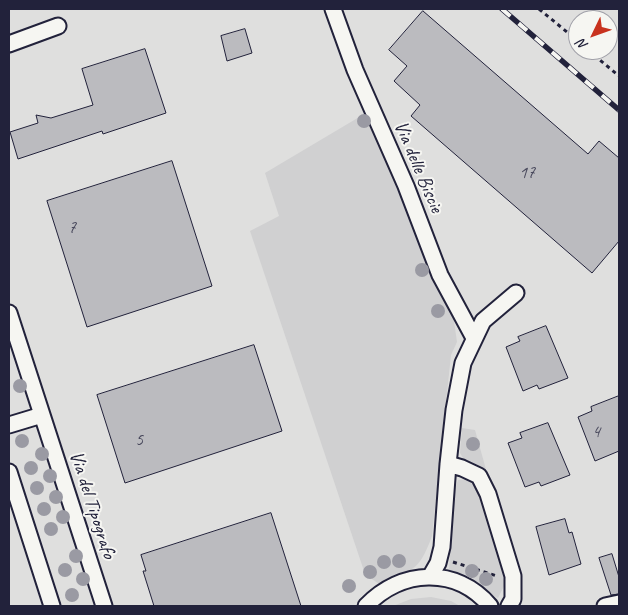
<!DOCTYPE html>
<style>
body{margin:0}
#map{position:relative;width:628px;height:615px;overflow:hidden;background:#eeeeeb;font-family:Caveat,sans-serif}
canvas{display:block}
.frame{position:absolute;inset:0;border:10px solid #22223b;pointer-events:none}
.north{position:absolute;left:568px;top:10px;width:50px;height:50px;box-sizing:border-box;background:#f6f6f2;border:1px solid #a1a1a9;border-radius:50%;rotate:228deg;font-size:14px;font-weight:700;line-height:20px;text-align:center;color:#22223b}
.north::after{content:'';display:block;margin:auto;width:18px;height:22px;background:#c8321e;clip-path:polygon(50% 0,100% 100%,50% 72%,0 100%)}
</style>
<div id="map">
<canvas width="628" height="615"></canvas>
<div class="frame"></div>
<div class="north">N</div>
</div>
<script>
const ctx = document.querySelector('canvas').getContext('2d');
ctx.lineJoin = 'round';
function fillPath(path, color) {
  ctx.fillStyle = color;
  ctx.fill(path, 'evenodd');
}
function trace(path, color, width, dash) {
  ctx.strokeStyle = color;
  ctx.lineWidth = width;
  ctx.lineCap = dash ? 'butt' : 'round';
  ctx.setLineDash(dash || []);
  ctx.stroke(path);
}
function write(font, color, halo, rows, align = 'center') {
  ctx.font = font + ' Caveat,sans-serif';
  ctx.lineWidth = 4;
  ctx.setLineDash([]);
  ctx.textBaseline = 'middle';
  ctx.strokeStyle = halo;
  ctx.fillStyle = color;
  for (const [text, x, y, turn = 0] of rows) {
    ctx.save();
    ctx.translate(x, y);
    ctx.rotate((+turn || 0) * Math.PI / 180);
    ctx.textAlign = isNaN(turn) ? turn : align;
    if (halo) ctx.strokeText(text, 0, 0);
    ctx.fillText(text, 0, 0);
    ctx.restore();
  }
}
fillPath(new Path2D(`
 M9 9H619V606H9ZM578 20H608V50H578Z`), '#dfdfde');
fillPath(new Path2D(`
 M366 113 454 321 457 342 451 355 432 536C418 574 413 568 379 584L365 574 250 231 279 216 265 173Z
 M462 428 475 430 487 473 477 466 466 463 460 453Z
 M468 479 477 481 504 576V586L498 598 449 571C452 543 448 506 458 480Z
 M431 597 451 601 460 606H393L411 599Z`), '#d0d0d1');
const building = new Path2D(`
 M423 11 588 154 599 141 619 158V241L592 273 411 116 420 105 394 81 407 66 389 50Z
 M245 29 252 53 227 61 221 36Z
 M145 49 166 113 103 134 102 131 18 159 10 132 38 123 36 115 51 118 93 105 82 69Z
 M172 161 212 286 87 327 47 201Z
 M546 326 568 378 539 389 537 385 523 391 506 347 520 341 518 337Z
 M254 345 282 431 125 483 97 395Z
 M619 396V451L595 461 578 417 592 411 591 407Z
 M548 423 570 475 541 486 539 482 525 487 508 443 522 438 520 433Z
 M271 513 301 606H154L143 571H146L141 555Z
 M565 519 569 533 572 532 581 564 549 575 536 527Z
 M612 554 619 577V594L611 595 599 558Z`);
fillPath(building, '#bbbbbf');
trace(building, '#22223b', 1);
const street = new Path2D(`
 M333 9 355 70 406 186 440 275 474 338
 M9 44 58 26
 M9 313 104 606
 M9 425 42 415
 M448 464 462 468 479 476 488 494 513 576V599L509 606
 M9 472 52 606
 M430 577 438 563 442 547 448 464 454 410 463 363 483 321 516 293
 M366 606C401 569 456 566 490 606
 M605 606 619 603`);
trace(street, '#22223b', 19);
trace(new Path2D(`
 M539 9 578 41
 M588 50 619 76
 M453 562 497 576`), '#22223b', 3, [4, 4]);
trace(street, '#f6f6f2', 15);
const rail = new Path2D(`
 M502 9 619 110`);
trace(rail, '#22223b', 5.5);
trace(rail, '#f6f6f2', 4, [11]);
ctx.fillStyle = '#9a9aa3';
for (const [x, y] of [
 [364,121],
 [422,270],
 [438,311],
 [20,386],
 [22,441],
 [473,444],
 [42,454],
 [31,468],
 [50,476],
 [37,488],
 [56,497],
 [44,509],
 [63,517],
 [51,529],
 [76,556],
 [399,561],
 [384,562],
 [65,570],
 [472,571],
 [370,572],
 [83,579],
 [486,579],
 [349,586],
 [72,595]
]) {
  ctx.beginPath();
  ctx.arc(x, y, 7, 0, 2 * Math.PI);
  ctx.fill();
}
write('18px', '#48485c', null, [
 ["17",527,173],
 ["7",72,228],
 ["4",596,432],
 ["5",139,440]
]);
write('20px', '#22223b', '#f6f6f2', [
 ["Via delle Biscie",418,167,67],
 ["Via del Tipografo",92,505,72]
]);
</script>
